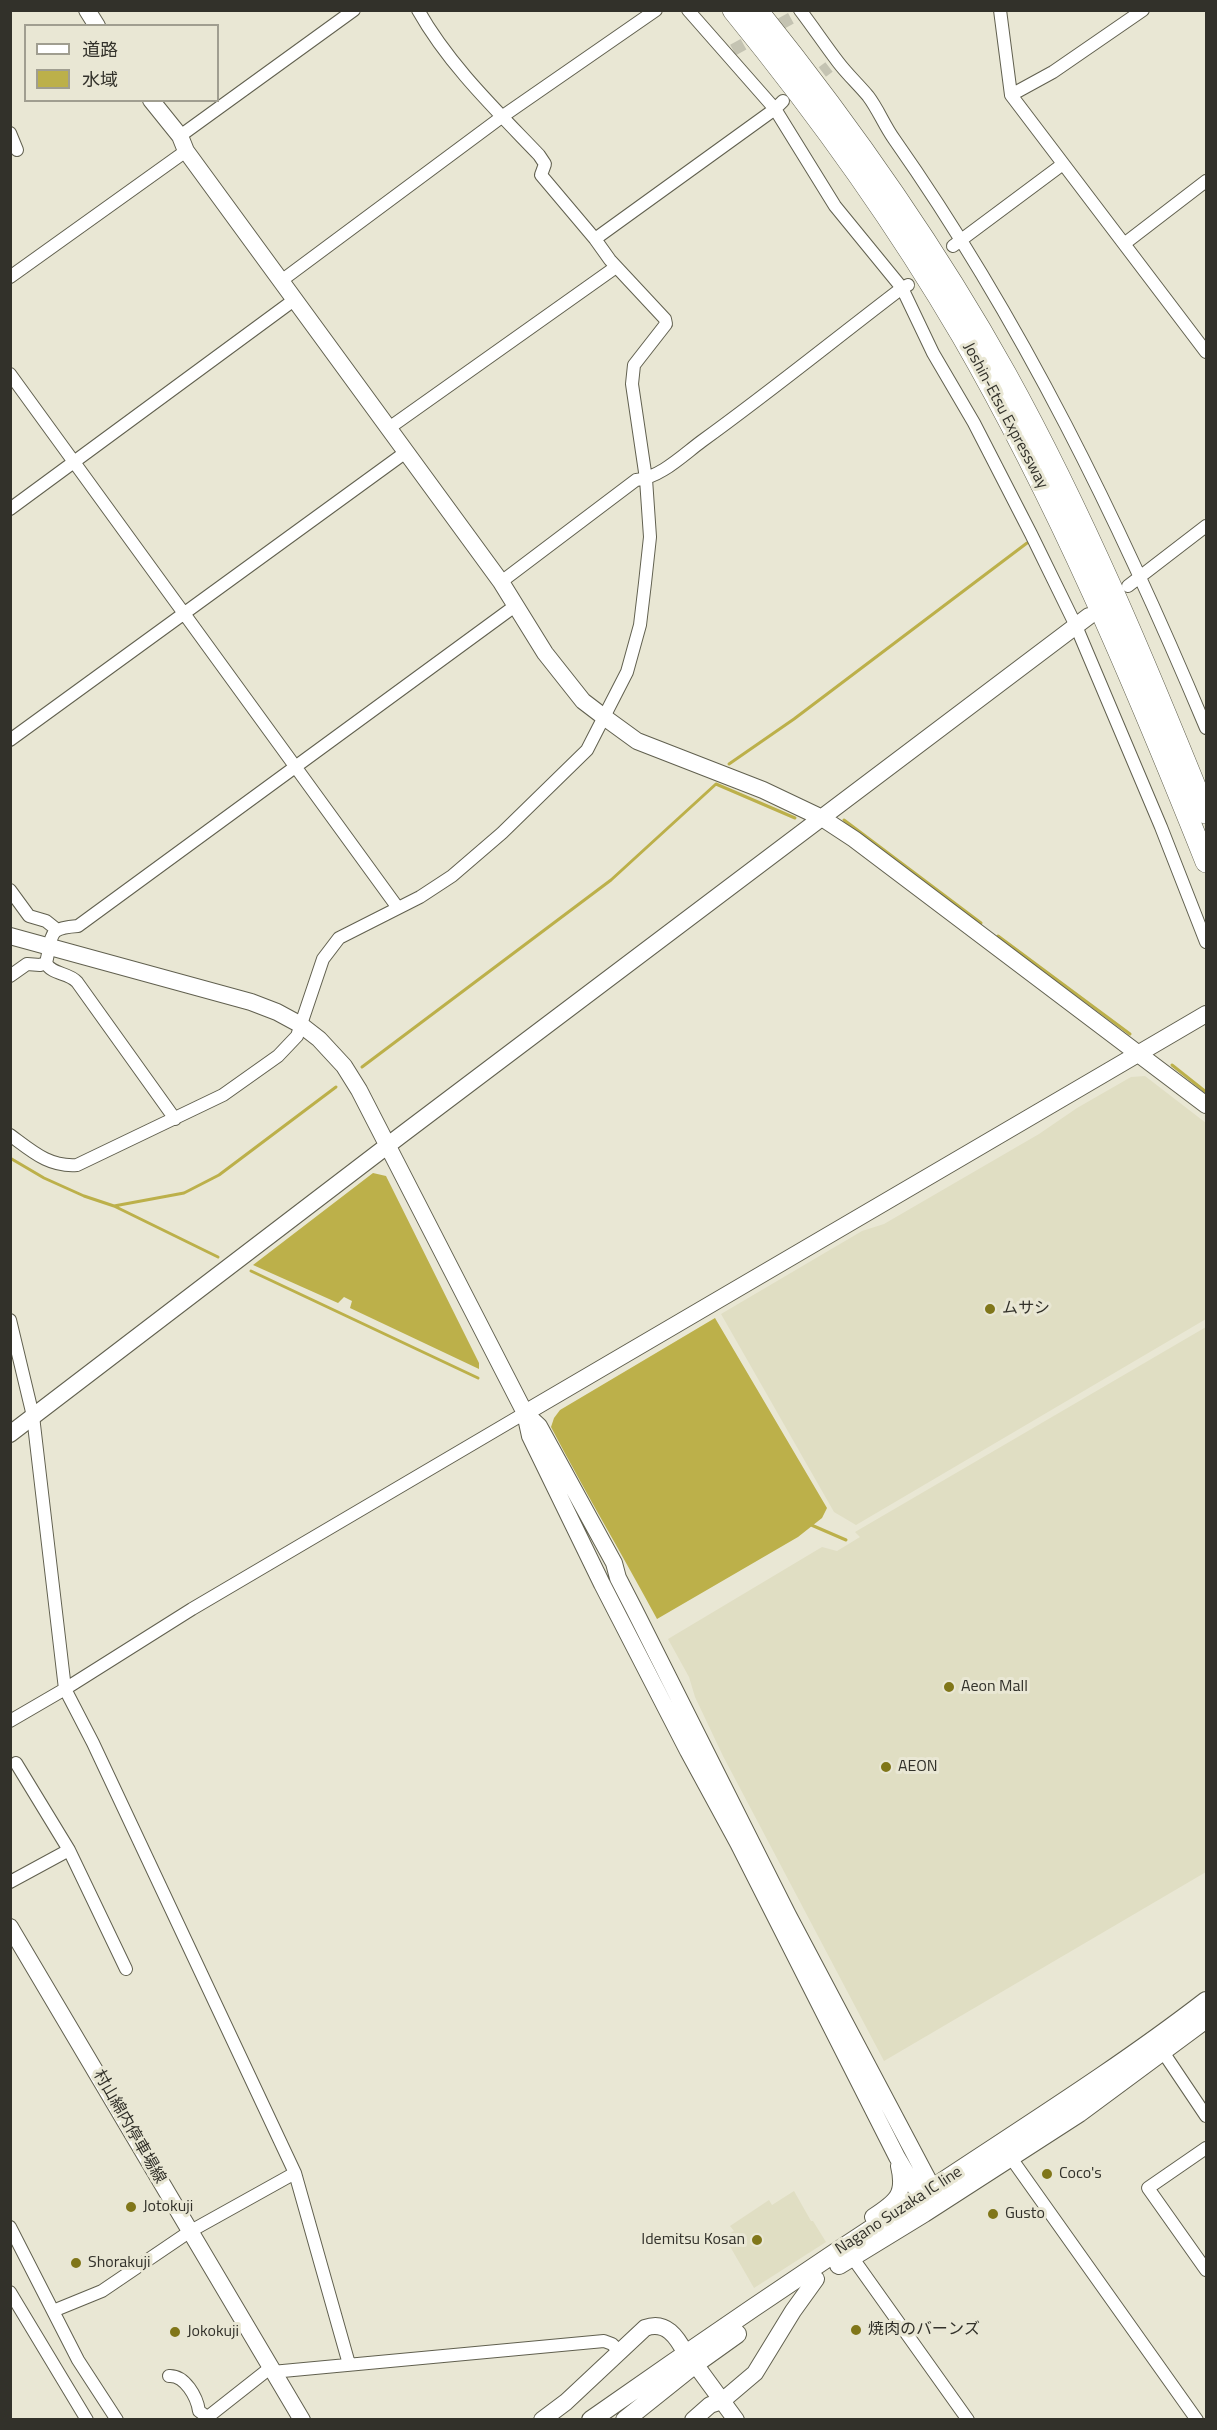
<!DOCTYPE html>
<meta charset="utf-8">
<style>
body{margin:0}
#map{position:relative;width:1217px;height:2430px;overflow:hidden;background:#e9e7d4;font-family:"Titillium Web","Noto Sans JP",sans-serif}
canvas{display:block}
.frame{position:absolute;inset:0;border:12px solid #32312a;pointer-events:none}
.legend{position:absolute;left:24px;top:24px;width:195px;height:78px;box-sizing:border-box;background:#e9e7d4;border:2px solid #a09e90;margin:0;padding:8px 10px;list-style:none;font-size:18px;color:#32312a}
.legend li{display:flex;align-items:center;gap:12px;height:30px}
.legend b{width:30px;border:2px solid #a09e90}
</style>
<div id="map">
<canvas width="1217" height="2430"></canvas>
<div class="frame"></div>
<ul class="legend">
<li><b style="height:8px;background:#fff"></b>道路</li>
<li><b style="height:16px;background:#bcb04a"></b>水域</li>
</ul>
</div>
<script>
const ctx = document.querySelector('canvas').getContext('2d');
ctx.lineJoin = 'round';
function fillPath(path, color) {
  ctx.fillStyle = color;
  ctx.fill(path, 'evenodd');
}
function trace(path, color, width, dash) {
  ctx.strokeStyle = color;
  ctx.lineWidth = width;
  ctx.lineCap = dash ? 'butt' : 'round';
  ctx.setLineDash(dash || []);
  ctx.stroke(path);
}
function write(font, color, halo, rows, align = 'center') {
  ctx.font = font + ' "Titillium Web","Noto Sans JP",sans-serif';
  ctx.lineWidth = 6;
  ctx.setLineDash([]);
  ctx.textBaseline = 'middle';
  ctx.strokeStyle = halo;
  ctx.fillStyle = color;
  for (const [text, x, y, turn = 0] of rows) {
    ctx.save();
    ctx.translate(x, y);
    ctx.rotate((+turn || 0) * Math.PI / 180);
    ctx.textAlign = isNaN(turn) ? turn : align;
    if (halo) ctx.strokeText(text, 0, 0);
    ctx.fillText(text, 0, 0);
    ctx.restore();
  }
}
fillPath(new Path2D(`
 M1145 1076 1206 1123V1319L856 1525 834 1512 721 1314 862 1231 884 1224 1039 1134 1077 1108 1131 1077Z
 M1206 1327V1872L884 2061 723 1756 695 1697 689 1677 668 1639 822 1547 837 1551 860 1537 855 1532Z
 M794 2191 811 2221H813L826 2242 754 2288 724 2236 734 2231 730 2226 769 2200 772 2205Z`), '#e0dec3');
fillPath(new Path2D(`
 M373 1173 386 1176 479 1363V1369L350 1308 352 1301 344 1297 338 1303 253 1265Z
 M715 1318 827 1508 822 1518 798 1537 657 1619C622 1554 585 1492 551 1427L554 1418 560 1410Z`), '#bcb04a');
trace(new Path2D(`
 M729 764 794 719 1027 543
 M844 820 981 923
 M998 936 1130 1034
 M1172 1065 1206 1092
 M362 1067 611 880 716 784 795 818
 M10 1158 44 1178 84 1196 114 1206 218 1257
 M114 1206 184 1193 219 1175 336 1087
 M251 1271 478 1378
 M809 1524 846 1540`), '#bcb04a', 3);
trace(new Path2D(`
 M733 50 797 15
 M808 83 829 67`), '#c4c3b2', 12, [12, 6]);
const street = new Path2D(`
 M688 10 775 109 835 206 902 288 933 353 974 423 1031 534 1076 626 1161 827 1206 942
 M800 10C813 27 825 45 838 62 847 74 858 84 868 96 878 109 884 125 894 139 1022 321 1120 523 1206 728
 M1000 10 1011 95 1206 352
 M1011 95 1053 72 1143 10
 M10 133 17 150
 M180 136 354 10
 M595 239 775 109 783 101
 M1124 244 1206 181
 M953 246 1063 164
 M10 277 186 151
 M281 281 503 116 656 10
 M10 374 398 908
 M389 428 616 267
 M10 509 294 300
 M501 582 636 480C660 478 683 455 702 441 770 392 835 339 902 288L908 285
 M1128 586 1206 526
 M10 740 406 452
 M10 890 29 916 46 921 56 929
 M46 963C52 975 68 972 77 982L175 1119
 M10 976 27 964 40 965 46 963C53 934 47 928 78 926L515 606
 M10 1135C33 1152 49 1167 77 1165L223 1095 278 1056 297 1036 323 959 339 938 420 897 452 876 502 833 587 750 627 672 640 625 645 583 650 537 646 479 632 384 634 365 666 324 665 319 610 260 595 239 541 175 545 164 539 155C496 110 449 65 418 10
 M10 1320 33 1416 65 1689 93 1743 295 2173 349 2364
 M10 1721 65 1689 192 1609 525 1413
 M16 1763 69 1850
 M10 1882 69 1850 126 1969
 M1163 2052 1206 2116
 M1206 2148 1148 2188 1206 2270
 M1011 2158 1197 2420
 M10 2227 78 2360 117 2420
 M852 2257 968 2420
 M10 2292 87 2420
 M53 2311 102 2291 189 2232 295 2173
 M272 2372 604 2341 612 2344 619 2351
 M169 2376C185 2375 197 2397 199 2411L207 2417
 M204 2420 270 2368`);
const secondary = new Path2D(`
 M87 10 97 26
 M151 100 180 136 186 151 501 582 545 653 583 701 604 717 637 741 763 790 822 818 854 839 1206 1105
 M10 936 251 1002 277 1012 301 1025 319 1039 344 1066 359 1090 525 1413 1206 1014
 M525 1413 539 1426 614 1563 618 1578 634 1609 788 1915 933 2189V2207L920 2196 897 2157 738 1843 688 1751 602 1584 530 1436Z
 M10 1434 400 1136 1089 616
 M10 1927 302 2420
 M873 2217C896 2202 906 2195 899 2166
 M695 2364 736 2420
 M542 2420 566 2402 645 2328C666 2320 677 2337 686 2354
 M693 2420 710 2405 722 2401 755 2373 793 2311 816 2279`);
const primary = new Path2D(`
 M839 2265 924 2213 1079 2113 1206 2019
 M591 2420C699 2344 808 2270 918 2198 1015 2133 1114 2072 1206 2001
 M625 2420 695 2364 737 2334`);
const highway = new Path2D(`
 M733 10C817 113 895 221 962 336 1059 504 1134 682 1206 862
 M757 10C850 126 934 245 1006 374 1084 515 1146 664 1206 813`);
trace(street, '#61604f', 14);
trace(secondary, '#61604f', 18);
trace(primary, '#61604f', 20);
trace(highway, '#61604f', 22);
trace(street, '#fff', 12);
trace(secondary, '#fff', 16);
trace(primary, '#fff', 18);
trace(highway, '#fff', 21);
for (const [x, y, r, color] of [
 [990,1309,6,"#807619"],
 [949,1687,6,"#807619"],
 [886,1767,6,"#807619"],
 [1047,2174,6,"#807619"],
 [131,2207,6,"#807619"],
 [993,2214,6,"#807619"],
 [757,2240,6,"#807619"],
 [76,2263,6,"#807619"],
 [856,2330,6,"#807619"],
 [175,2332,6,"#807619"]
]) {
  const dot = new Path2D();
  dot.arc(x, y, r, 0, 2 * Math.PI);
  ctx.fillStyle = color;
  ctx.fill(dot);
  trace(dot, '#e9e7d4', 2);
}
write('16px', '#32312a', '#e9e7d4', [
 ["Joshin-Etsu Expressway",1005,416,62],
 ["村山綿内停車場線",129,2127,60],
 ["Nagano Suzaka IC line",899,2211,-33]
]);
write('16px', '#32312a', '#e9e7d4', [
 ["ムサシ",1002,1309],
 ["Aeon Mall",961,1687],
 ["AEON",898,1767],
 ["Coco's",1059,2174],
 ["Jotokuji",143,2207],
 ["Gusto",1005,2214],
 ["Idemitsu Kosan",745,2240,"right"],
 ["Shorakuji",88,2263],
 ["焼肉のバーンズ",868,2330],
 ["Jokokuji",187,2332]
], 'left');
</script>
